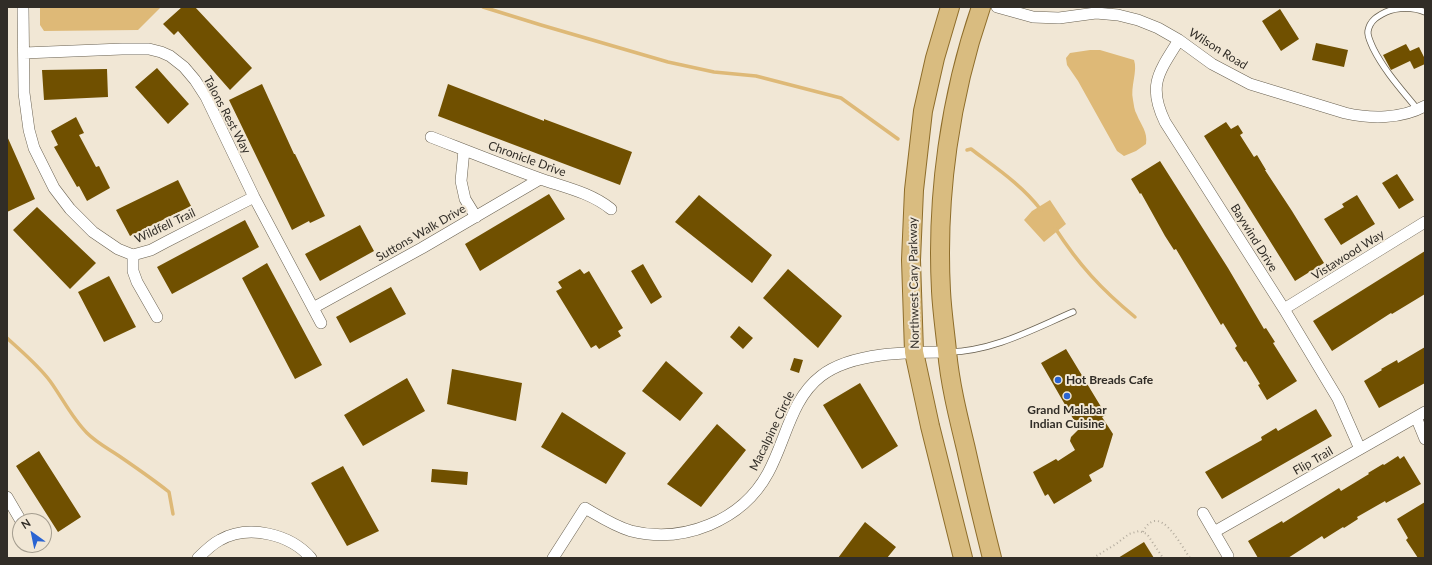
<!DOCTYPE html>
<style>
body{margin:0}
#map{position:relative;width:1432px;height:565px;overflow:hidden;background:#f1e7d5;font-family:Lato,sans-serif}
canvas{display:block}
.frame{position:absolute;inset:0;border:8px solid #312d27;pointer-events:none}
.north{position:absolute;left:12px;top:513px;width:40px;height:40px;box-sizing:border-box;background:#f1e7d5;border:1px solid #a49d8f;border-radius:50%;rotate:327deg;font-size:11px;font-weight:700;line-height:16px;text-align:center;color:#312d27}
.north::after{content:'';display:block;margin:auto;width:14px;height:18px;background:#2a64d2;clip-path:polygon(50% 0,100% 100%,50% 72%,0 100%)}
</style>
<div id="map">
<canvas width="1432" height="565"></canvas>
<div class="frame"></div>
<div class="north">N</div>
</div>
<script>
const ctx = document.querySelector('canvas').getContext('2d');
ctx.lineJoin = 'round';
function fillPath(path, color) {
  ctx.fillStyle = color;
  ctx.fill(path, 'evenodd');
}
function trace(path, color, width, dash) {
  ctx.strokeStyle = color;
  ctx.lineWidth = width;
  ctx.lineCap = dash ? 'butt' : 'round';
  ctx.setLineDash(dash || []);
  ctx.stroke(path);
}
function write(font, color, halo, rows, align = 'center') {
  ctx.font = font + ' Lato,sans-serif';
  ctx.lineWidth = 4;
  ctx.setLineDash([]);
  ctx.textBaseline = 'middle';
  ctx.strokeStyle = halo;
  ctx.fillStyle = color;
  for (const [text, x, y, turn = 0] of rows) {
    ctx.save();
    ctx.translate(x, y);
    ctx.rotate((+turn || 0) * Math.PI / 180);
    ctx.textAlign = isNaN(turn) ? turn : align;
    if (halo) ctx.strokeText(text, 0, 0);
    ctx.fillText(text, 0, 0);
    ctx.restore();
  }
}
fillPath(new Path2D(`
 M40 7H161L138 30 44 31 40 25Z
 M1090 50H1100L1134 60C1138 71 1130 87 1133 100 1134 105 1134 110 1137 115 1141 125 1148 132 1146 144L1136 151 1124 156 1117 151 1078 81 1067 65 1066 58 1070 53Z
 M1050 200 1066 224 1044 242 1024 220 1032 211Z`), '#deb977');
trace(new Path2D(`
 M483 7 541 25 668 62 714 72 756 76 841 98 898 139
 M967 150 971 149C996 168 1022 185 1041 210
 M1055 228C1079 265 1101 289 1135 317
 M7 338C22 352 38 365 50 381 63 399 72 418 87 433 98 444 111 450 122 458 138 469 154 480 169 492L173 514`), '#deb977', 3.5);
fillPath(new Path2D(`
 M182 7H195L252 68 230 90 178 31 174 35 163 24Z
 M1280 9 1299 39 1281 51 1262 21Z
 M1316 43 1348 50 1344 67 1312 60Z
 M1406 44 1410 51 1419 47 1425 59V64L1414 69 1410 61 1391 70 1383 55Z
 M157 68 189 104 168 124 135 87Z
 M107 69 108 97 44 100 42 70Z
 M262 84 294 154H295L325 216 310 223 309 221 292 230 229 100Z
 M448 84 544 121V119L632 152 620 185 438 116Z
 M76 117 84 133 79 135 96 167 99 166 110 188 87 201 79 186 77 187 54 147 58 145 51 131Z
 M1226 122 1231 129 1238 125 1243 133 1240 135 1254 157 1257 155 1266 170H1265L1292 211 1324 263 1295 281 1204 136Z
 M7 136 35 199 7 212Z
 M1160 161 1228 268 1264 329 1266 328 1275 342 1273 343 1297 381 1267 400 1258 385 1260 384 1246 361 1244 362 1235 348 1237 346 1223 323 1221 325 1176 249 1174 250 1165 236 1141 193 1140 194 1131 179Z
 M1397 174 1414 200 1399 209 1382 183Z
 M178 180 191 206 130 236 116 210Z
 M549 194 565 219 480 271 465 244Z
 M699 195 772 255 752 283 675 222Z
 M1357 195 1375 224 1341 245 1324 219 1344 207 1342 204Z
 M37 207 96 263 70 289 13 230Z
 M245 220 259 247 172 294 157 267Z
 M360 225 374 251 320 281 305 254Z
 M1425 251V294L1392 314 1391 313 1332 351 1313 321Z
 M267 263 322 365 295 379 242 278Z
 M643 264 662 297 651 304 631 271Z
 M580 269 584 274 589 271 623 328 618 331 621 336 599 349 596 345 591 348 556 291 562 288 558 282Z
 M788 269 842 316 818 348 763 298Z
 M109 276 136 327 104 342 78 292Z
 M391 287 406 314 350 343 336 317Z
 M739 326 753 338 743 349 730 337Z
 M1425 347V383L1379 408 1364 381 1382 370 1381 369 1397 360 1398 363Z
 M1066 349 1106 415 1102 417 1113 434 1103 467 1089 475 1092 481 1054 504 1048 494 1045 496 1033 472 1056 459 1058 461 1075 450 1070 441 1071 437 1079 429 1041 363Z
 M794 358 803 360 799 373 790 370Z
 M666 361 703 393 680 421 642 391Z
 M452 369 522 383 516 421 447 404Z
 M407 378 425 411 363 446 344 415Z
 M860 383 898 446 862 469 823 405Z
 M1316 409 1332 436 1222 499 1205 472 1262 440 1261 437 1276 428 1278 431Z
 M562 412 626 453 606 484 541 447Z
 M717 424 746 450 701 507 667 484Z
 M39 451 81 517 58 532 16 466Z
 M1398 456 1400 459 1404 456 1421 484 1386 503 1385 501 1357 517 1358 519 1344 528 1343 527 1324 539 1322 536 1288 558H1258L1248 541 1282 521 1283 523 1339 488 1341 491 1369 474 1368 473 1383 464 1384 465Z
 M343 466 379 531 347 546 311 483Z
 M432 469 468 472 467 485 431 482Z
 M1425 502V558H1418L1406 540 1408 538 1397 519Z
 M865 522 896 547 887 558H838Z
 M1144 542 1154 558H1118Z`), '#705000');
const lane = new Path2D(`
 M1418 110C1402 90 1385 72 1373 48 1371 43 1367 36 1368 31 1370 20 1378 16 1386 12 1397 7 1414 7 1425 12
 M949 352C994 351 1033 329 1073 312`);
const street = new Path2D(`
 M23 7 24 93 29 130 34 148 54 188 70 209 93 232 118 249 133 255 151 250 166 242 254 197
 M997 7 1033 17 1059 18 1096 13 1118 15 1138 20 1158 28 1179 40 1212 64 1250 84 1345 113C1371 119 1401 119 1425 106
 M1179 40C1159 72 1147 85 1165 122L1284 309 1338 399 1360 449
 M24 53 122 49H149L161 52 170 56 184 67 195 80 206 97 254 197 321 323
 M431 137C467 151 502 165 538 178 563 187 590 192 611 209
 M464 150 461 181 465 199 476 217
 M133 255V271L137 282 157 317
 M313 308 422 248 540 179
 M1284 309 1425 222
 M1416 417 1425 439
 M7 497 21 521
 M1203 513 1228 556
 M1214 532 1425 412
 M198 558C205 551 212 544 220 540 249 524 290 534 311 558
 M553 558 585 508C599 516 614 526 631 531 683 544 742 521 768 473 786 440 791 399 821 376 852 352 909 352 947 352`);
const primary = new Path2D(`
 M950 7 935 58 923 111 914 190 911 260 914 352 930 426 963 558
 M981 7C950 97 936 196 941 291 942 311 945 331 947 351 950 384 958 416 966 449 974 485 983 522 992 558`);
trace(lane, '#696151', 7);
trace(street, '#696151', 12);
trace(primary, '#8e6d2a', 20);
trace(new Path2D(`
 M1143 532C1159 500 1181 546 1190 558
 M1093 558 1116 544 1129 534 1139 531 1147 534 1163 558`), '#b4ac9e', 2, [1, 3]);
trace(lane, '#fff', 5.5);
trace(street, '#fff', 11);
trace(primary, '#d9bc80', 18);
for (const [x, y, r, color] of [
 [1058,380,4,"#2a64d2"],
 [1067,396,4,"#2a64d2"]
]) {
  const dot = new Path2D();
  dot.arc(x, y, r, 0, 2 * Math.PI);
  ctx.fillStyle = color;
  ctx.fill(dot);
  trace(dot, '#f1e7d5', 1.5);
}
write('12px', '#312d27', '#f1e7d5', [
 ["Wilson Road",1218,49,32],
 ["Talons Rest Way",227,115,62],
 ["Chronicle Drive",527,159,20],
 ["Wildfell Trail",165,226,-25],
 ["Suttons Walk Drive",421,233,-30],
 ["Baywind Drive",1254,238,58],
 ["Vistawood Way",1348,255,-32],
 ["Northwest Cary Parkway",914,283,-91],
 ["Macalpine Circle",772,431,-64],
 ["Flip Trail",1313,461,-30]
]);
write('bold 12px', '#312d27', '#f1e7d5', [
 ["Hot Breads Cafe",1066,380],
 ["Grand Malabar",1067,410,"center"],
 ["Indian Cuisine",1067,424,"center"]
], 'left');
</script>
